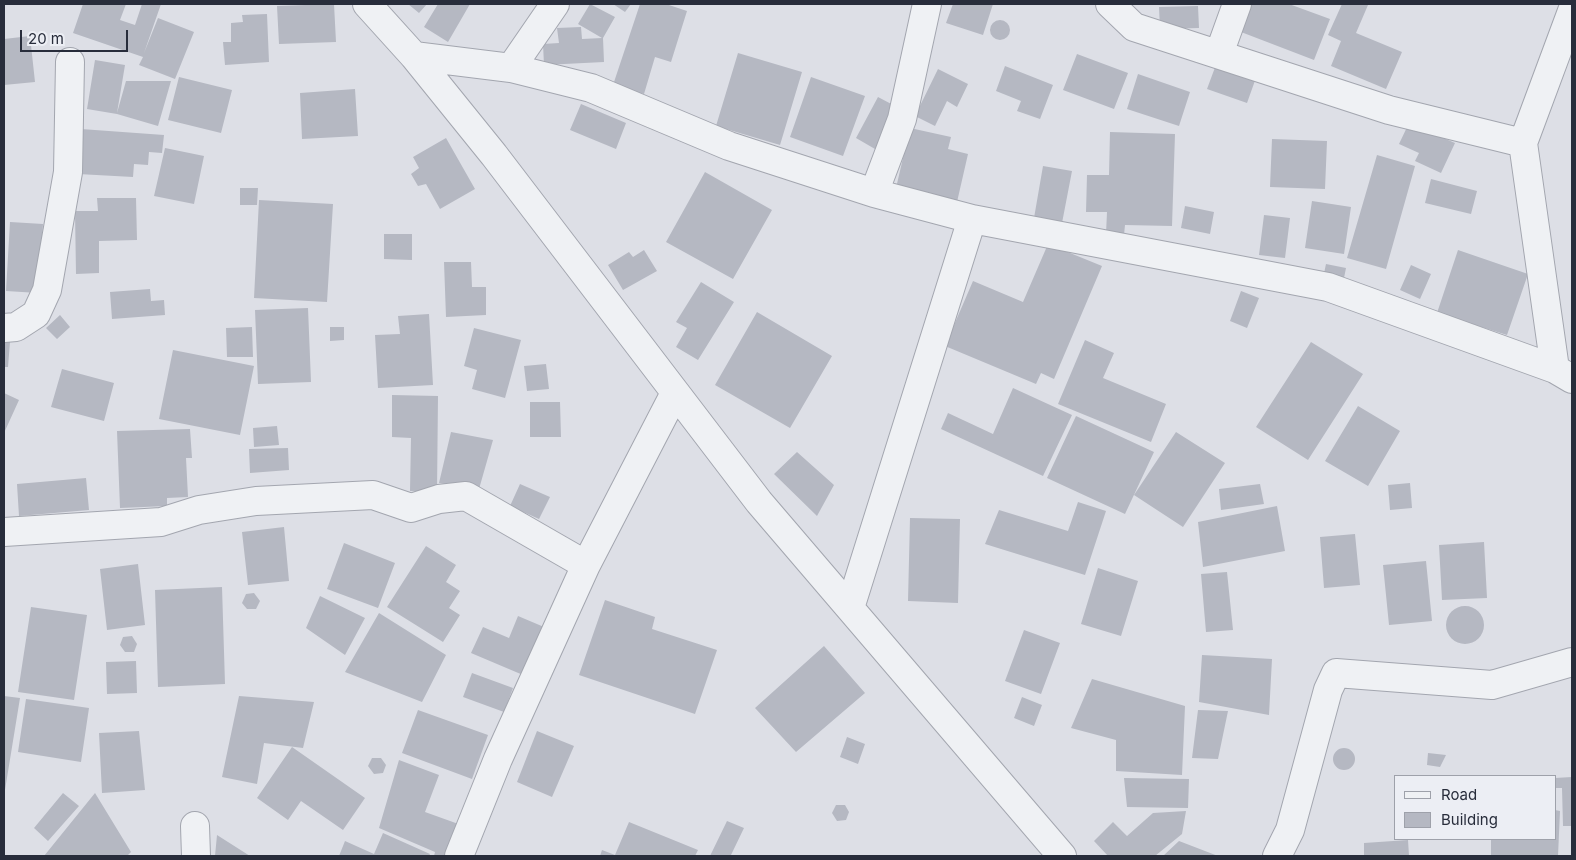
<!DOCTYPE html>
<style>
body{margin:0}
#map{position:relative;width:1576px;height:860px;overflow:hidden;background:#dddfe6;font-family:Inter,sans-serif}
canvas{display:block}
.frame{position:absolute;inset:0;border:5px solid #282d3b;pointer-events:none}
.legend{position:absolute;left:1394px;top:775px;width:162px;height:65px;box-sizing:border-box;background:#eceef4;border:1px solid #9ea1aa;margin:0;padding:6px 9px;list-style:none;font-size:15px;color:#282d3b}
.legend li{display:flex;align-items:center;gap:10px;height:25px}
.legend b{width:25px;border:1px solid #9ea1aa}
.scale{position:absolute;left:20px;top:30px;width:108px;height:22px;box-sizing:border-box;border:2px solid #282d3b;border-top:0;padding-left:6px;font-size:15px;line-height:18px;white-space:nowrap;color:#282d3b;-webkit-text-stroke:4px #eceef4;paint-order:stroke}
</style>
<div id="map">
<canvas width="1576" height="860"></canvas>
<div class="frame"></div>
<ul class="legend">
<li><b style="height:6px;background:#eff1f4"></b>Road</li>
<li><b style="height:14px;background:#b5b8c2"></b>Building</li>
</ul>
<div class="scale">20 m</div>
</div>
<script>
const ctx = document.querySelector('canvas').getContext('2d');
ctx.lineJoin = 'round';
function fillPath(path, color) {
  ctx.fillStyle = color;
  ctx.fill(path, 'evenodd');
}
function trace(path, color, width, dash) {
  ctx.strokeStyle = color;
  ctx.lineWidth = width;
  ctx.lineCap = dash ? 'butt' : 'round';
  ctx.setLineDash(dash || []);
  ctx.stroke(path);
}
fillPath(new Path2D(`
 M83 4H126L120 20 135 25 142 4H161L144 53 158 18 194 32 175 79 139 65 143 57 73 33Z
 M334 4 336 42 279 44 277 6Z
 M408 4H427L419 13Z
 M438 4H470L448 42 424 27Z
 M590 4 615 17 603 38 604 62 544 65 543 44 559 43 557 28 581 27 582 39 602 38 578 24Z
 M613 4H631L625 12Z
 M640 4H666L687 11 671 62 655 57 644 94 613 85Z
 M953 4H993L983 35 946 23Z
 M1252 4H1289L1330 19 1314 60 1241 32Z
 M1342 4 1368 5 1356 33 1402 52 1386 89 1331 66 1341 41 1328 35Z
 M1198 6 1199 28 1160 29 1159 7Z
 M267 14 269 62 225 65 223 42H231V23L243 22 242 15Z
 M990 30a10 10 0 1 1 20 0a10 10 0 1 1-20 0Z
 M30 36 35 82 4 85V39Z
 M738 53 802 72 780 145 716 126Z
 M1077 54 1128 73 1114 109 1063 90Z
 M95 60 125 65 117 113 126 81H171L158 126 117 114 87 109Z
 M1217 62 1257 75 1247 103 1207 89Z
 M1005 66 1053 85 1040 119 1017 111 1021 101 996 91Z
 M938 69 968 84 957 107 947 101 935 126 915 116Z
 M1138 74 1190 92 1179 126 1127 109Z
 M179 77 232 90 221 133 168 120Z
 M811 77 865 96 843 156 790 137Z
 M355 89 358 136 302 139 300 93Z
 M878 97 897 107 875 149 856 138Z
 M581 104 626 123 616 149 570 130Z
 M1409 123 1455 143 1441 173 1415 161 1419 153 1399 144Z
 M910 128 951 137 948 149 968 154 957 202 896 188Z
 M81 129 164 135 162 153 149 152 148 165 134 164 133 177 78 174Z
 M1110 132 1175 134 1172 226 1125 225 1124 235 1106 234 1107 212H1086L1087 175H1109Z
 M446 138 475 189 440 209 426 184 418 186 411 174 419 168 413 157Z
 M1272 139 1327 141 1325 189 1270 187Z
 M165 148 204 156 194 204 154 196Z
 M1377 155 1415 166 1386 269 1347 258Z
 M1043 166 1072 171 1062 223 1034 218Z
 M705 172 772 210 733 279 666 242Z
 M1431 179 1477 191 1471 214 1425 203Z
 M240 188H258L257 205H240Z
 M97 198H136L137 240 99 241V273L76 274 75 211H98Z
 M259 200 333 204 327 302 254 298Z
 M1312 201 1351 207 1344 254 1305 248Z
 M1185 206 1214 212 1210 234 1181 228Z
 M1264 215 1290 218 1285 258 1259 255Z
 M10 222 43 224 38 293 6 291Z
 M384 234H412V260L384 259Z
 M1048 244 1102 266 1054 379 1041 373 1036 384 945 346 973 281 1023 302Z
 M644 250 657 271 623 290 608 265 629 252 633 257Z
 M1458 250 1528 274 1507 335 1437 313Z
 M444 262H471L472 287H486V315L446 317Z
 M1326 264 1346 268 1343 283 1323 278Z
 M1411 265 1431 274 1420 299 1400 290Z
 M701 282 734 302 698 360 676 347 687 328 676 322Z
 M150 289 151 301 164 300 165 315 112 319 110 292Z
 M1241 291 1259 298 1247 328 1230 321Z
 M308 308 311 382 258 384 255 310Z
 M757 312 832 356 790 428 715 385Z
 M429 314 433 385 378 388 375 335 400 334 398 316Z
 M60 315 70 327 57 339 46 328Z
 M252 327 253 357H227L226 328Z
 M330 327H344V340L330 341Z
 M474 328 521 340 505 398 472 389 477 370 464 366Z
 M1085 340 1114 353 1103 378 1166 404 1151 442 1058 404Z
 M4 342H10L8 367H4Z
 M1311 342 1363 374 1308 460 1256 427Z
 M173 350 254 366 240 435 159 419Z
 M546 364 549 389 527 391 524 366Z
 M62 369 114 383 104 421 51 407Z
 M1013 388 1072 415 1043 476 941 429 948 413 993 434Z
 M4 393 19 400 4 433Z
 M392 395 438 396 437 492 410 491 411 438 392 437Z
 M530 402H560L561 437H530Z
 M1358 406 1400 431 1368 486 1325 461Z
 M1076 416 1154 452 1125 514 1047 478Z
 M277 426 279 445 254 447 253 428Z
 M190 429 192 458H186L188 497 167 498V506L120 508 117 431Z
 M451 432 493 440 479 489 439 483Z
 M1176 432 1225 463 1183 527 1134 495Z
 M288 448 289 470 250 473 249 449Z
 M797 452 834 485 817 516 774 474Z
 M86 478 89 510 19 516 17 484Z
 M1410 483 1412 508 1390 510 1388 485Z
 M520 484 550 497 539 519 510 506Z
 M1260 484 1264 504 1221 510 1219 489Z
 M1078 502 1106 511 1085 575 985 544 999 510 1068 531Z
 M1277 506 1285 551 1203 567 1198 522Z
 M910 518 960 519 958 603 908 601Z
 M284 527 289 581 248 585 242 532Z
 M1355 534 1360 585 1324 588 1320 537Z
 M1484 542 1487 598 1442 600 1439 545Z
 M344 543 395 563 378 608 327 589Z
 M426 546 456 565 446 582 460 591 449 608 460 615 443 642 387 607Z
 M1426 561 1432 621 1389 625 1383 565Z
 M138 564 145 625 107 630 100 569Z
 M1098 568 1138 581 1121 636 1081 624Z
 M1227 572 1233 630 1206 632 1201 574Z
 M222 587 225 684 158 687 155 590Z
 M254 593 260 601 256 609H247L242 603 246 594Z
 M320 596 365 618 345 655 306 628Z
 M605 600 655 617 652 629 717 650 695 714 579 675Z
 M1446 625a19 19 0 1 1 38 0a19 19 0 1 1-38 0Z
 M31 607 87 615 74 700 18 692Z
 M379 613 446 655 422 702 345 672Z
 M518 616 544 627 523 675 471 653 483 627 509 638Z
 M1024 630 1060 643 1041 694 1005 681Z
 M132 636 137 644 134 652H125L120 645 123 637Z
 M824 646 865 693 796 752 755 708Z
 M1202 655 1272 659 1269 715 1199 702Z
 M136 661 137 693 107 694 106 662Z
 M472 673 513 688 504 712 463 697Z
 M1092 679 1185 706 1182 775 1116 771V740L1071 728Z
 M4 696 20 698 5 790H4Z
 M239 696 314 702 303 748 264 743 257 784 222 777Z
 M1022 697 1042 705 1034 726 1014 718Z
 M26 699 89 708 81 762 18 752Z
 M418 710 488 735 472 779 402 753Z
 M1198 710 1228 711 1218 759 1192 758Z
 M139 731 145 790 102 793 99 733Z
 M537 731 574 746 552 797 517 782Z
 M847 737 865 744 858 764 840 757Z
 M292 747 365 798 343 830 301 801 288 820 257 798Z
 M1333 759a11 11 0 1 1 22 0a11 11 0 1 1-22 0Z
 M1428 753 1446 755 1440 767 1427 765Z
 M372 758H381L386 765 383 773 374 774 368 766Z
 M399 760 439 775 425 812 464 826 453 856H434L435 852 379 828Z
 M1572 777V826H1563L1562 788H1555V778Z
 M1124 778 1189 779 1188 808 1127 807Z
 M63 793 79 806 48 841 34 828Z
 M95 793 131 852 127 856H44Z
 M836 805H845L849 812 846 820 837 821 832 813Z
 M1555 810 1560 811 1558 856H1491V839H1555Z
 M1186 811 1182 834 1155 856H1108L1094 841 1113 822 1127 836 1153 813Z
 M727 821 744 828 731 855 734 856H710Z
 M629 822 698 850 695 856H600L602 850 615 855Z
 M383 833 430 854 429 856H339L345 841 374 854Z
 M217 835 250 856H215Z
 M1408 840 1409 856H1364V843Z
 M1179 841 1218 856H1163Z`), '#b5b8c2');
const street = new Path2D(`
 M367 4 414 56 494 155 759 502 1062 856
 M1110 4 1134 27 1389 110 1523 143
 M1219 54 1237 4
 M414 56 511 68 591 88 729 146 874 193 972 219 1328 287 1555 369 1572 379
 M511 68 555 4
 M874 193 902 119 927 4
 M4 328 16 327 36 314 47 290 68 172 70 62
 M1555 369 1523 143 1572 11
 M4 532 161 522 199 510 256 501 373 495 411 508 439 499 466 496 586 565
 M850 608 972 219
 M195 826 196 856
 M459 856 498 759 586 565 675 393
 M1277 856 1290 830 1328 690 1336 673 1492 685 1572 662`);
trace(street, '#a3a6af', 30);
trace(street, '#eff1f4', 28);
</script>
